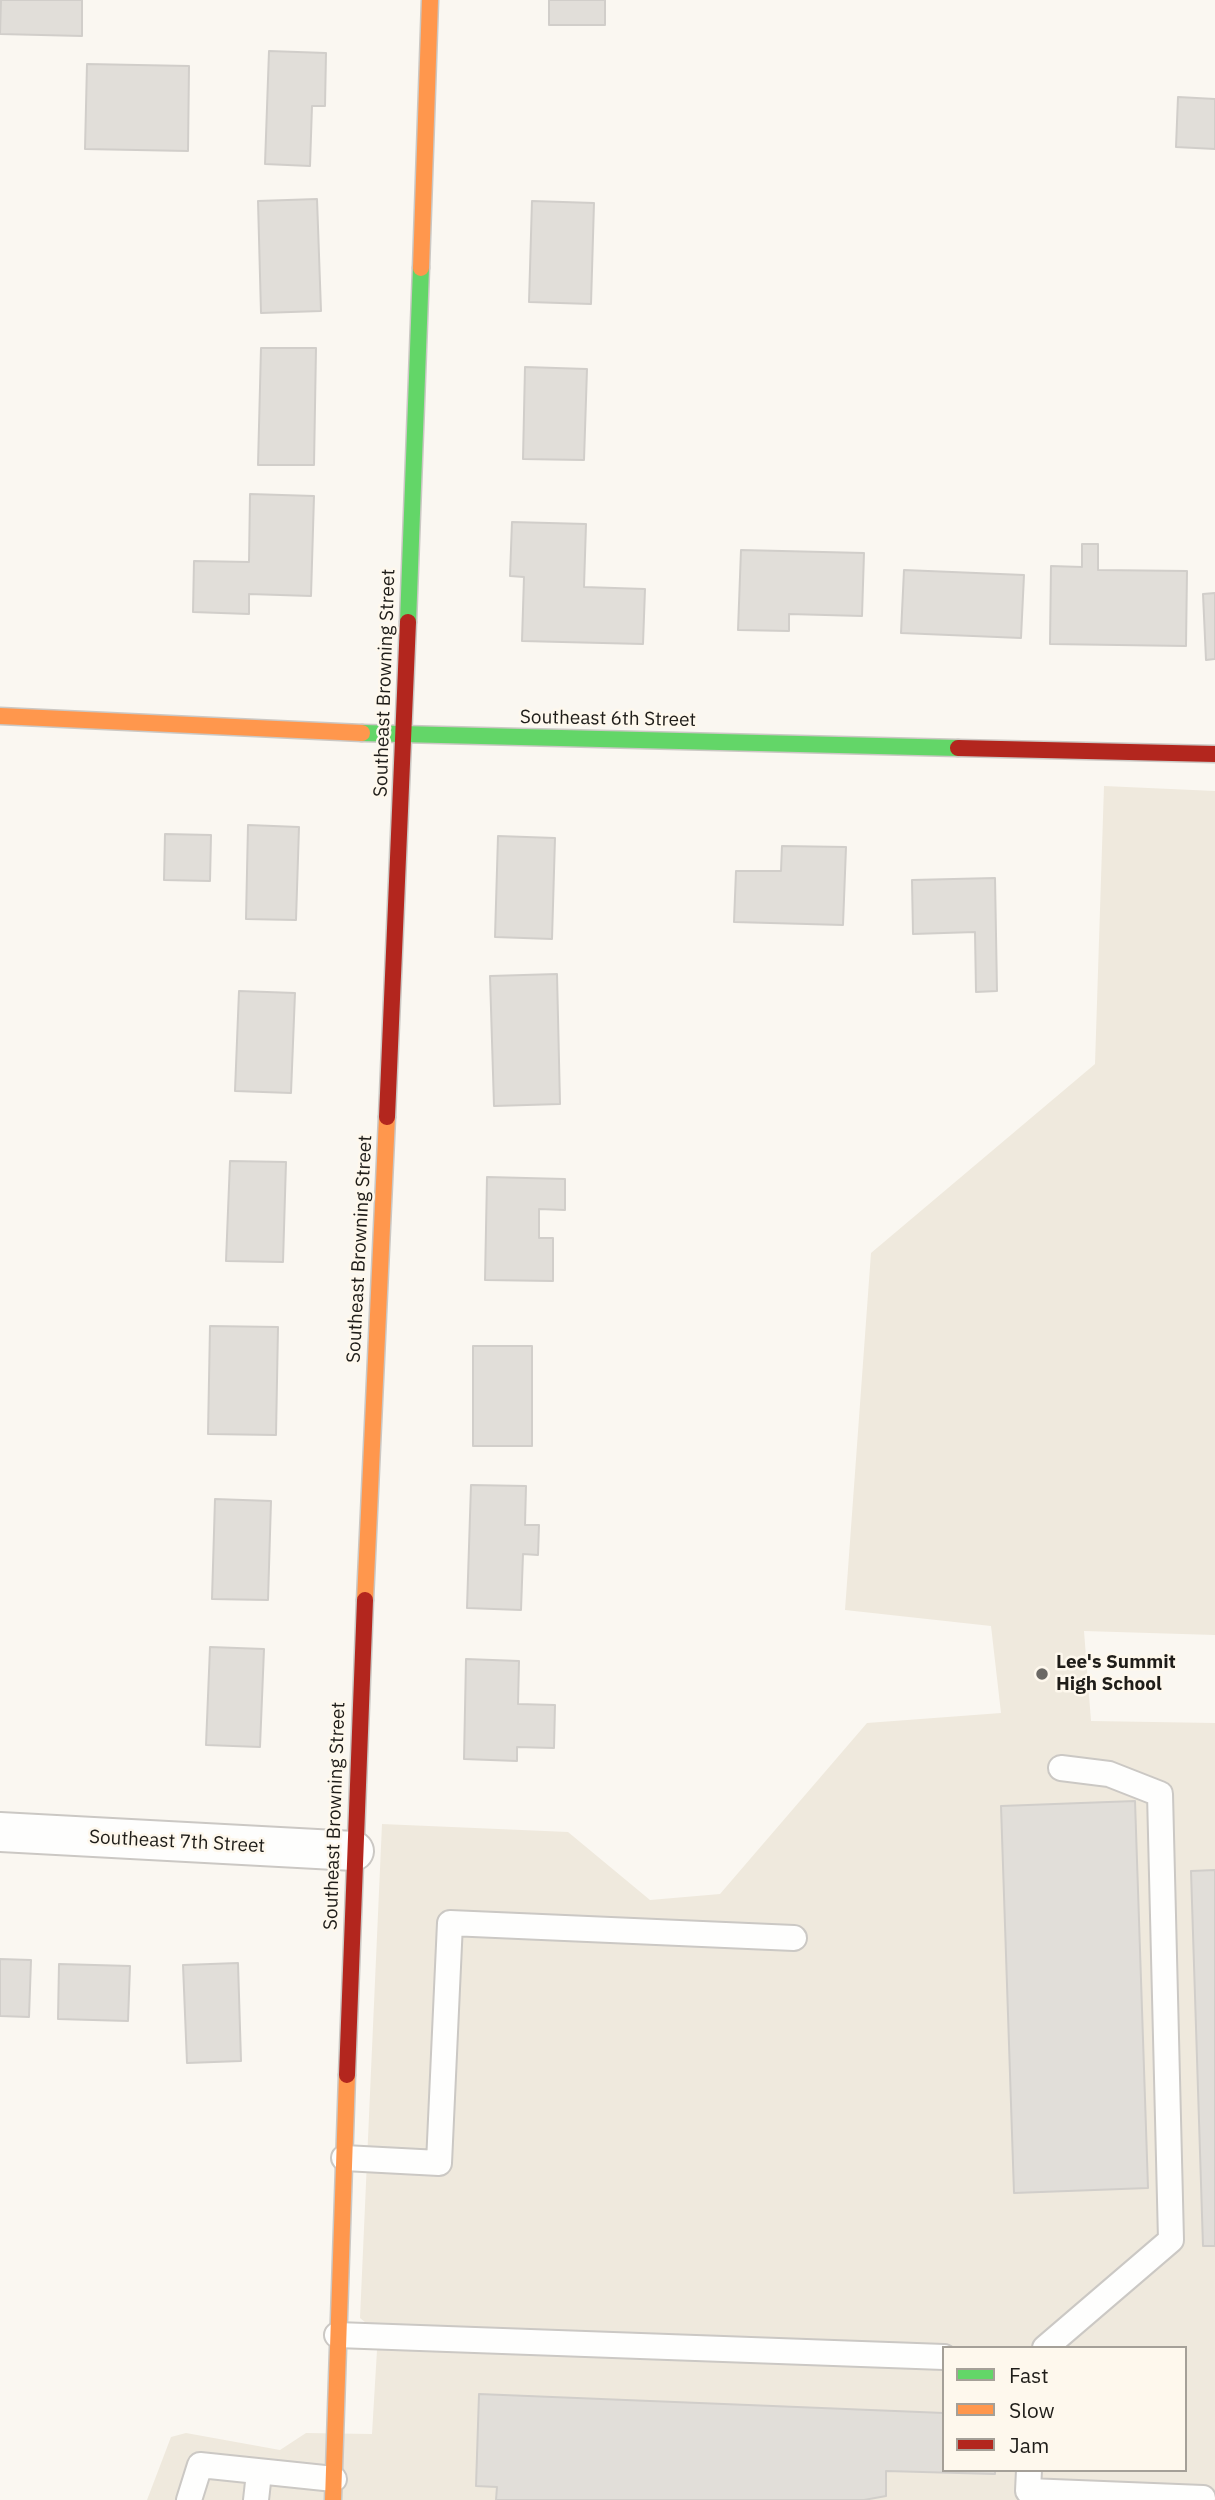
<!DOCTYPE html>
<style>
body{margin:0}
#map{position:relative;width:1215px;height:2500px;overflow:hidden;background:#faf7f1;font-family:"IBM Plex Sans",sans-serif}
canvas{display:block}
.legend{position:absolute;left:942px;top:2346px;width:245px;height:126px;box-sizing:border-box;background:#fef8ed;border:2px solid #a5a098;margin:0;padding:9px 12px;list-style:none;font-size:21px;color:#1f1d19}
.legend li{display:flex;align-items:center;gap:14px;height:35px}
.legend b{width:35px;border:2px solid #a5a098}
</style>
<div id="map">
<canvas width="1215" height="2500"></canvas>
<ul class="legend">
<li><b style="height:9px;background:#63d668"></b>Fast</li>
<li><b style="height:9px;background:#ff974d"></b>Slow</li>
<li><b style="height:9px;background:#b3261e"></b>Jam</li>
</ul>
</div>
<script>
const ctx = document.querySelector('canvas').getContext('2d');
ctx.lineJoin = 'round';
function fillPath(path, color) {
  ctx.fillStyle = color;
  ctx.fill(path, 'evenodd');
}
function trace(path, color, width, dash) {
  ctx.strokeStyle = color;
  ctx.lineWidth = width;
  ctx.lineCap = dash ? 'butt' : 'round';
  ctx.setLineDash(dash || []);
  ctx.stroke(path);
}
function write(font, color, halo, rows, align = 'center') {
  ctx.font = font + ' "IBM Plex Sans",sans-serif';
  ctx.lineWidth = 5;
  ctx.setLineDash([]);
  ctx.textBaseline = 'middle';
  ctx.strokeStyle = halo;
  ctx.fillStyle = color;
  for (const [text, x, y, turn = 0] of rows) {
    ctx.save();
    ctx.translate(x, y);
    ctx.rotate((+turn || 0) * Math.PI / 180);
    ctx.textAlign = isNaN(turn) ? turn : align;
    if (halo) ctx.strokeText(text, 0, 0);
    ctx.fillText(text, 0, 0);
    ctx.restore();
  }
}
fillPath(new Path2D(`
 M1104 786 1215 791V1635L1084 1631 1091 1721 1215 1723V2500H147L171 2437 186 2433 280 2450 306 2433 372 2434 378 2333 360 2318 382 1824 568 1832 650 1900 720 1894 867 1723 1001 1713 991 1626 845 1610 871 1253 1095 1064ZM944 2348H1185V2470H944Z`), '#efe9dd');
const building = new Path2D(`
 M1 0H82V36L0 34Z
 M549 0H605V25H549Z
 M269 51 326 53 325 106H312L310 166 265 164Z
 M87 64 189 66 188 151 85 149Z
 M1178 97 1215 99V149L1176 147Z
 M317 199 321 311 261 313 258 201Z
 M532 201 594 203 591 304 529 302Z
 M261 348H316L314 465H258Z
 M525 367 587 369 584 460 523 459Z
 M250 494 314 496 311 596 249 594V614L193 612 194 561 249 562Z
 M512 522 586 524 584 587 645 589 643 644 522 641 524 577 510 576Z
 M1082 544H1098V570L1187 571 1186 646 1050 644 1051 566 1082 567Z
 M741 550 864 553 862 616 789 614V631L738 630Z
 M904 570 1024 575 1021 638 901 633Z
 M1215 593V659L1206 660 1203 594Z
 M248 825 299 827 296 920 246 919Z
 M165 834 211 835 210 881 164 880Z
 M498 836 555 838 552 939 495 937Z
 M782 846 846 847 843 925 734 922 736 871H781Z
 M995 878 997 991 976 992 975 932 913 934 912 880Z
 M557 974 560 1104 494 1106 490 976Z
 M239 991 295 993 291 1093 235 1091Z
 M230 1161 286 1162 283 1262 226 1261Z
 M487 1177 565 1179V1210L539 1209V1238H553V1281L485 1280Z
 M210 1326 278 1327 276 1435 208 1434Z
 M473 1346H532V1446H473Z
 M471 1485 526 1486 525 1525H539L538 1555 523 1554 521 1610 467 1608Z
 M215 1499 271 1501 268 1600 212 1599Z
 M210 1647 264 1649 260 1747 206 1745Z
 M466 1659 519 1661 518 1704 555 1705 554 1748 517 1747V1761L464 1759Z
 M1135 1801 1148 2188 1014 2193 1001 1806Z
 M1215 1870V2246H1203L1191 1871Z
 M0 1959 31 1960 29 2017 0 2016Z
 M238 1963 241 2061 187 2063 183 1965Z
 M59 1964 130 1966 128 2021 58 2019Z
 M479 2394 944 2413V2470H995V2474L886 2471V2496L864 2500H496L497 2487 476 2486Z`);
fillPath(building, '#e1ded9');
trace(building, '#d1ceca', 2);
const lane = new Path2D(`
 M344 2158 439 2163 450 1923 794 1938
 M337 2335 944 2357
 M1045 2348 1171 2240 1160 1794 1109 1774 1061 1768
 M1029 2470 1028 2491 1203 2498
 M189 2500 200 2465 334 2479
 M256 2500 259 2473`);
const street = new Path2D(`
 M0 1832 354 1851`);
const fast = new Path2D(`
 M408 622 421 268
 M362 733 958 748`);
const slow = new Path2D(`
 M421 268 430 0
 M0 716 362 733
 M365 1600 387 1117
 M333 2500 347 2075`);
const jam = new Path2D(`
 M958 748 1215 754
 M387 1117 408 622
 M347 2075 365 1600`);
trace(lane, '#cbc8c4', 28);
trace(street, '#cbc8c4', 42);
trace(fast, '#cbc8c4', 19);
trace(slow, '#cbc8c4', 19);
trace(jam, '#cbc8c4', 19);
trace(lane, '#fefefd', 24);
trace(street, '#fefefd', 38);
trace(fast, '#63d668', 16);
trace(slow, '#ff974d', 16);
trace(jam, '#b3261e', 16);
for (const [x, y, r, color] of [
 [1042,1674,7,"#6c6965"]
]) {
  const dot = new Path2D();
  dot.arc(x, y, r, 0, 2 * Math.PI);
  ctx.fillStyle = color;
  ctx.fill(dot);
  trace(dot, '#fef8ed', 2.5);
}
write('19px', '#1f1d19', '#fef8ed', [
 ["Southeast Browning Street",385,683,-88],
 ["Southeast 6th Street",608,719,1],
 ["Southeast Browning Street",360,1249,-87],
 ["Southeast Browning Street",335,1816,-88],
 ["Southeast 7th Street",177,1842,3]
]);
write('bold 19px', '#1f1d19', '#fef8ed', [
 ["Lee's Summit",1056,1663],
 ["High School",1056,1685]
], 'left');
</script>
